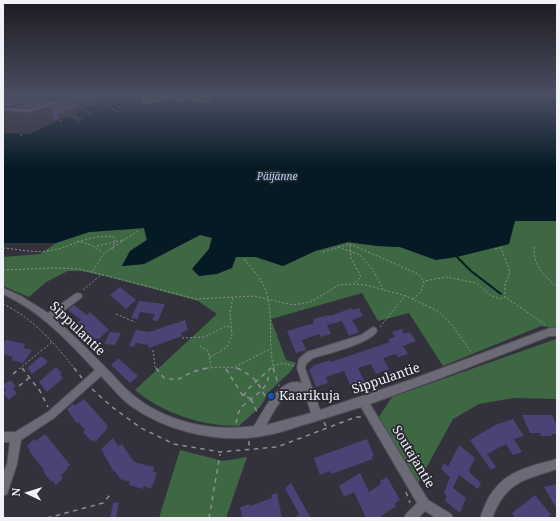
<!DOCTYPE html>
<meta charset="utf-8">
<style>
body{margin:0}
#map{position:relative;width:560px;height:521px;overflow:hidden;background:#33313c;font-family:"Noto Serif",serif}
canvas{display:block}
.frame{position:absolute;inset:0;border:4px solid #f1f1f8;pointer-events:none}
.north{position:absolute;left:8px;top:473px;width:40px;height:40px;-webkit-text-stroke:3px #292831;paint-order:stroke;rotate:274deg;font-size:11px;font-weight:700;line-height:16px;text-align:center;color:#f1f1f8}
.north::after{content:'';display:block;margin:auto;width:14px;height:18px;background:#f1f1f8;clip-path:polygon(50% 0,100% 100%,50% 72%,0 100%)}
</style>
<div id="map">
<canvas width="560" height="521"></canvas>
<div class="frame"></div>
<div class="north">N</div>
</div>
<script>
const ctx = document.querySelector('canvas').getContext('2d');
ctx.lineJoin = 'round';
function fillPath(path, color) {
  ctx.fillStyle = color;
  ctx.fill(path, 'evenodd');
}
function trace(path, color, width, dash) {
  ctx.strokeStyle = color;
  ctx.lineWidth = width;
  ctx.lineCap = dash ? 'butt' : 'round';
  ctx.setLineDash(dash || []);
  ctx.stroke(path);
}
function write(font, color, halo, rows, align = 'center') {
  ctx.font = font + ' "Noto Serif",serif';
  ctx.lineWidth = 3.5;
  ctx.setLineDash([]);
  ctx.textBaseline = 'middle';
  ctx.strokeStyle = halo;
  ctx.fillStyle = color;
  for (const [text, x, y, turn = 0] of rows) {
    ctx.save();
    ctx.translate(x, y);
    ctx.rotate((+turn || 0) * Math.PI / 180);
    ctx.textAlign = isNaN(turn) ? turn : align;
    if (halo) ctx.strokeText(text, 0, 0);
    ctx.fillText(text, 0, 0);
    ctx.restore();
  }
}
fillPath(new Path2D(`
 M144 95H208L212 101 205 104 189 99 181 102 166 100 159 103 141 104 140 101Z
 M514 221H557V328L541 326 443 366 409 313 378 321 362 293 271 319 286 360 296 363 290 372 270 391 260 407 239 426C202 426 164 414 135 390L217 314 198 301 113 278 81 271H68L46 282 29 297 3 286V257L40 254 56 243 89 232 144 228 147 240 130 251 122 266 144 264 200 235 212 237 209 249 192 269 235 257H256L283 266 315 251 348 242 378 246 400 247 436 260Z
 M556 339H557V399L514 398 479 404 453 419 418 483 400 455 379 417 392 397Z
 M180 450 223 461 247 457 226 518H159Z`), '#3e6843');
fillPath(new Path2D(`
 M137 95H144L140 101 142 104 159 103 166 100 181 102 189 99 205 104 212 101 208 95H557V221H515L509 244 457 257 436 260 400 247 378 246 348 242 315 251 283 266 256 257H236L232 268 217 274 199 276 192 269 209 249 212 238 200 235 144 264 122 266 130 251 147 240 144 228 89 232 56 243H3V133L30 134 65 117H71L78 122 83 119 75 114 76 112 97 104 105 106 102 103C113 98 128 102 137 95Z`), '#061a25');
trace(new Path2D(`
 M457 257 471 271 501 294`), '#061a25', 2);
fillPath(new Path2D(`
 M24 95H47L40 105 34 107 16 108 23 103 13 102Z
 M69 100 79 106 58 114 59 119 54 120 51 107Z
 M120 287 136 300 126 309 110 295Z
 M139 301 165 304 158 321 152 320 155 314 140 312 138 319 131 318Z
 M74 305 87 315 90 312 109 330 95 342 76 323 81 320 68 310Z
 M352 308 353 310 359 308 363 316 352 320 359 332 349 336 342 321 327 325 331 334 321 337 319 334 302 340 306 350 296 353 287 331 314 323 313 319 329 315 330 316Z
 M185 320 188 330 181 333 182 336 149 348 148 345 136 343 134 347 129 346 136 330 149 332Z
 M402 329 404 334 410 332 416 341 403 346 408 354 398 357 396 354 383 358 389 369 376 374 371 364 358 368 365 382 351 387 344 371 326 377 328 383 316 387 309 369 313 368 312 366 330 360 331 362 390 342 388 339 395 337 392 332Z
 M110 332 121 333 115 345 104 344Z
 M6 340 25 344 23 348 32 350 23 363 11 360 13 357 3 354V343Z
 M40 357H43L48 362 32 374 27 368Z
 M118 358 138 376 130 383 111 365Z
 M56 367 62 373 60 375 63 378 47 392 39 382Z
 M9 381H11L16 386 13 388 17 393 9 400 3 393 6 390 3 385Z
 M84 399 108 426 106 428 107 429 95 442 93 440 91 441 83 432 85 430 78 422 77 424 67 409 73 404 75 406Z
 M522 415H552L557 426V434H551L552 436H541L540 433H530Z
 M513 419 524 436 514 439 522 452 513 455 506 444 487 454 496 467 491 470 470 440 495 425Z
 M45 434 70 465 67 467 68 468 61 476 63 478 56 485 52 480 51 482 43 471 44 470 29 451 30 450 27 446 34 439 36 441Z
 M113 438 118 446 122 444 134 462 154 467 153 471 157 473 151 489 144 486 143 489 129 485 130 482 120 479 115 471 114 472 101 449Z
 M367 439 374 455 372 456 373 459 331 474 330 471 320 475 314 458Z
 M459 445 475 458 469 470 470 473 481 483 478 489 459 475 453 488 466 498 460 513 445 501 447 496 444 493 450 477 441 469 444 463 448 467Z
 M360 473 369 492 381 484 380 481 387 477 400 500 395 503 396 506 381 516 382 518H366L354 492 344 497 339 486Z
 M291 483 304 506 311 518H295L299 514 285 488Z
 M557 484V509L544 487Z
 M277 493 282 518H242L240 507 249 504 250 506 272 498 271 495Z
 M535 495 551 515 547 518H515L512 513Z
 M119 502 116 518H110L113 503Z`), '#4b4376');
const minor = new Path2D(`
 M74 95H80L28 112 3 110V108L28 110Z
 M3 102 13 104 11 105 3 104Z
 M3 288 21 296 48 313 75 294 78 293 81 294 82 296 81 298 54 318C74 335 91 353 109 371 117 379 124 388 133 395 165 422 213 432 254 426 264 411 279 376 302 383L297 368 299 359 307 352 361 335 373 327 376 328 377 331C371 343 327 354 313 358L306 364 305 368 320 410 413 379 550 328H557V336H550L441 378 370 404 428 500 451 514 453 518H436L425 511 418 518H404L406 514 417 503 361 407C342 413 323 419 303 425 288 430 272 435 256 437 214 442 166 431 131 406 120 398 111 386 101 376L54 418 21 440 17 464 7 494 3 496V474L7 464 10 442H3V432H15L48 412 95 370C67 340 40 311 3 294ZM292 391 299 392 305 394 311 413 266 425C273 413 280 398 292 391Z
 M557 459V469C523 480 506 482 492 518H480C484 508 487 498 494 490 508 470 535 465 557 459Z`);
trace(minor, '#4e4d56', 2);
trace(new Path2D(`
 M136 96 137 104
 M6 97 10 95
 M12 99 20 95
 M94 105 97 107
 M105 105 118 112
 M27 106 34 97 38 95
 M84 110 92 114
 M60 120 62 124
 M21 134 22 138
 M77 241 91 245 103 252
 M350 245 351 258 361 277 354 284
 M97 246 123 240
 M338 247 360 255 373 270 383 289
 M502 247 501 248 510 272 505 284V297
 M534 247C533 265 544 276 557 287
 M3 248C18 249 32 253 47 251 72 248 88 233 114 237L115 241 112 249
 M495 249 500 248
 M323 252 350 244 418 274 424 281
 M244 259C251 268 259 276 264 286 275 311 267 343 274 369
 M3 270 56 268 80 269 196 299 254 296 293 305 310 302 339 285 354 284 366 285 406 296 438 311 452 325 472 353
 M93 271 104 253 138 231
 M83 290 102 274
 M413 299 421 292 424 281 447 277 476 283 490 295 500 299 505 297 546 325
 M3 304C33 318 54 343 75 369
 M116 314 135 322
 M380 327 404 297
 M182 338 205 337 226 326 230 327
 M200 346 208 351 211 366
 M153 350 155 367 157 369
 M210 357 227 347 232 335 230 312 233 298
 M235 367 270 349
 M19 369 52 342
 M203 369C211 367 232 366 239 369
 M270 369C277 362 285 363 294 366`), '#8f8e97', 1, [2, 2]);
trace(new Path2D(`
 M22 368 40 391 48 407
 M74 368 82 378
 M156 368 164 378 177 380 192 372 207 368
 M237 368C253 376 257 380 265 396H269
 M273 368 279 386
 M226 369 243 396 250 398
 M13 374 20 368
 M19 386 29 378
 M92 389 112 407 141 428 174 444 220 452 277 447 356 417H363
 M243 396 250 387 271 368
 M251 399 257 412
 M324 422 327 429
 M236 423C237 420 237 416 238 414 245 396 268 396 269 372
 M249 441V450
 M406 492 410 503
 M47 518 103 503 110 495
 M209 518 220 454`), '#8f8e97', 1.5, [4.5, 4.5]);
fillPath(minor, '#6b6a76');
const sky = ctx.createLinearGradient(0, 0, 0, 168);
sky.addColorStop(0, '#1c1b21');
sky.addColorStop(0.57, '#4a4e61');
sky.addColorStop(1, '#4a4e6100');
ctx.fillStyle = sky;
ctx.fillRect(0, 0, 560, 168);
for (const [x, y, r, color] of [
 [271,396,4,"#1a4fb4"]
]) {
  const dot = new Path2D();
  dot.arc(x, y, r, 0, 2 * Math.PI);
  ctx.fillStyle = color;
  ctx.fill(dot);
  trace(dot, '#292831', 1.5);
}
write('italic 10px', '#a8dcfb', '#292831', [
 ["Päijänne",277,177]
]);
write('13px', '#f1f1f8', '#292831', [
 ["Sippulantie",77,329,44],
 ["Sippulantie",386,379,-19],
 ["Soutajantie",413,457,59]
]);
write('13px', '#f1f1f8', '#292831', [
 ["Kaarikuja",279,396]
], 'left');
</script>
